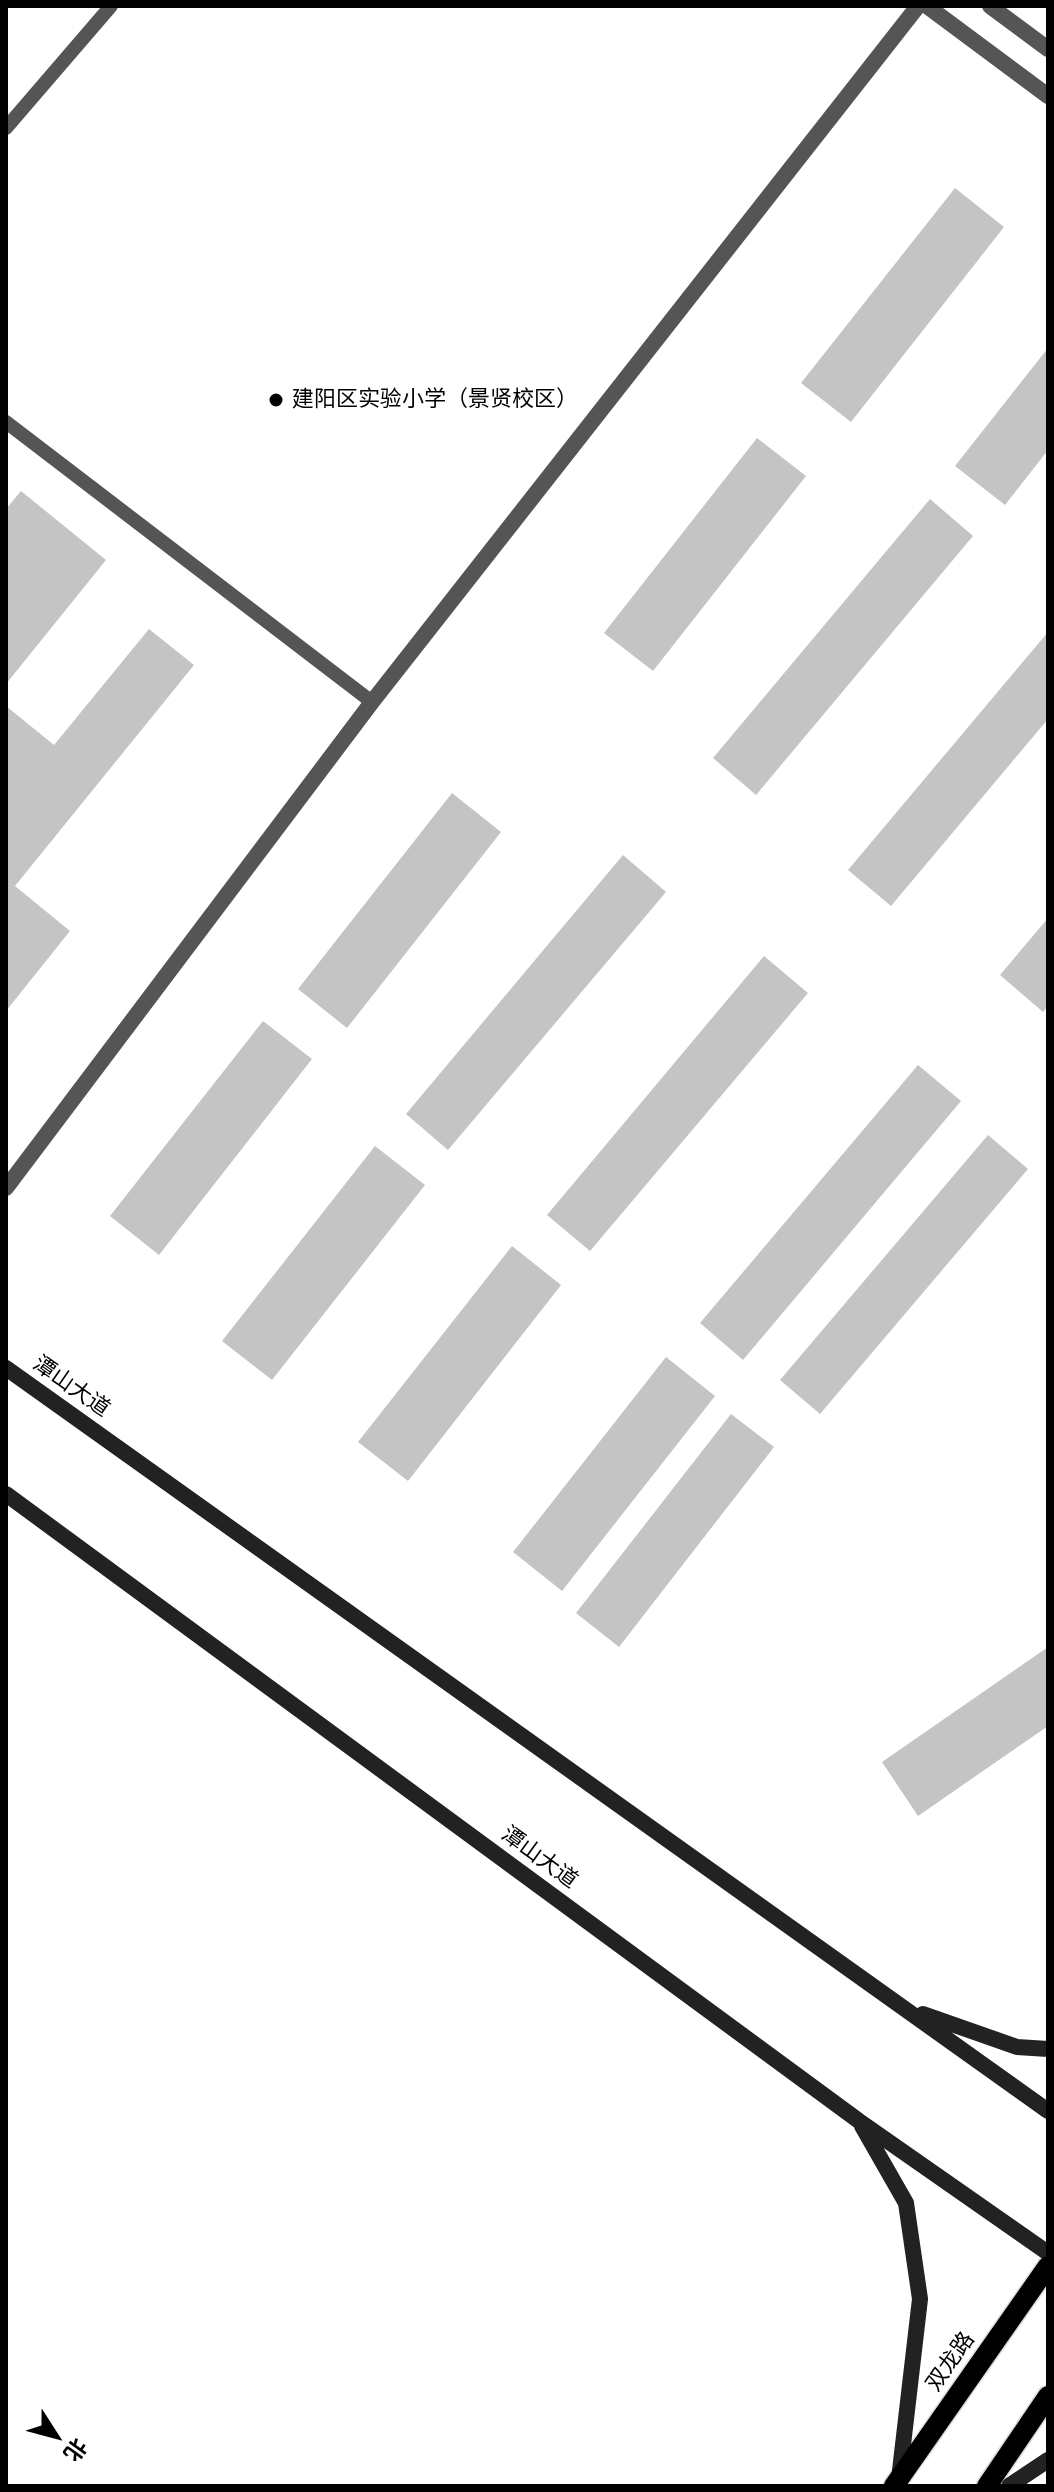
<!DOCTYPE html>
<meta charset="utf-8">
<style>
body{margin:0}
#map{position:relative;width:1054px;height:2492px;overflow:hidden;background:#fff;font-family:"Space Grotesk","Noto Sans SC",sans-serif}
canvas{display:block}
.frame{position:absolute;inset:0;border:8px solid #000;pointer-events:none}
.north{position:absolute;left:16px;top:2396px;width:80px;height:80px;-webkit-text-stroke:6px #fff;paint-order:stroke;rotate:126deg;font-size:22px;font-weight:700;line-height:32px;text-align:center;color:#000}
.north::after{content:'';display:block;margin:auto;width:28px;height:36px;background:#000;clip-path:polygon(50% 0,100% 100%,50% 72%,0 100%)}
</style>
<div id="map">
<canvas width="1054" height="2492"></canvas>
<div class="frame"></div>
<div class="north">北</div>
</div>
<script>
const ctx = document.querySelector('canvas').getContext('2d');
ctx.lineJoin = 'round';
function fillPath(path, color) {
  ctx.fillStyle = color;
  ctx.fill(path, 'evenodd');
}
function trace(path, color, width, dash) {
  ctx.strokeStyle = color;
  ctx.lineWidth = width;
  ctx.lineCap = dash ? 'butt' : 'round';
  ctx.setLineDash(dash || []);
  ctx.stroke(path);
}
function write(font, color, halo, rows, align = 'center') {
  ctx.font = font + ' "Space Grotesk","Noto Sans SC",sans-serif';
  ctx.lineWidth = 6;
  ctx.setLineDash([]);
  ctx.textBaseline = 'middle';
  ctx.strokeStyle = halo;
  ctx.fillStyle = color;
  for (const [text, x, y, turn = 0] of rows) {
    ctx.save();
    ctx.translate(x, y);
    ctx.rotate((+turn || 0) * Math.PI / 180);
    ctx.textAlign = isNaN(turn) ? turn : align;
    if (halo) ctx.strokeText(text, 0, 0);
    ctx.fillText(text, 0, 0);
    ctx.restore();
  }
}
fillPath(new Path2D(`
 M955 188 1004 227 851 422 801 383Z
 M1048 348V450L1005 505 955 466Z
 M757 438 806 476 653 671 604 633Z
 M21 491 106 560 6 684V509Z
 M930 499 973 536 756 795 713 758Z
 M149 629 194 665 15 886 70 931 6 1011V706L54 745Z
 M1048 632V719L891 906 848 870Z
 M452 793 501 832 347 1028 298 989Z
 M623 855 666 892 448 1150 406 1114Z
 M1048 918V1006L1043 1012 1000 975Z
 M764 956 808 993 590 1251 547 1215Z
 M263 1021 312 1059 159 1255 110 1216Z
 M918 1065 961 1101 743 1360 700 1323Z
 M988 1135 1028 1169 820 1414 780 1380Z
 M375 1146 425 1185 272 1380 222 1341Z
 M512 1246 561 1285 408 1481 358 1442Z
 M666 1357 715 1396 562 1591 513 1552Z
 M731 1414 774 1447 619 1647 576 1613Z
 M1048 1647V1726L918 1816 882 1762Z`), '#c4c4c4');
const primary = new Path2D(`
 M894 2486 1048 2266
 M987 2486 1048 2396`);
trace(primary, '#dbdbdb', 23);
trace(new Path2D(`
 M6 128 111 6
 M6 422 372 702`), '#555', 14);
trace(new Path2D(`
 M927 6 1048 96
 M990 6 1048 49
 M6 1188 372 702 918 6`), '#555', 16);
trace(new Path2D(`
 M6 1368 1048 2111
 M6 1494 859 2121 1048 2253
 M923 2014 1017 2047 1048 2049
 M862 2126 906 2203 920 2299 899 2479
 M1009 2486 1048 2460`), '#222', 16);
trace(primary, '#000', 20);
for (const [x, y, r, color] of [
 [276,400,8,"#000"]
]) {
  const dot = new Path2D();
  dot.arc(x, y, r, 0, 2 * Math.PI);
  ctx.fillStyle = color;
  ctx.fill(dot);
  trace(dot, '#fff', 3);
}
write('22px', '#000', '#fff', [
 ["建阳区实验小学（景贤校区）",292,400]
], 'left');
write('22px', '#000', '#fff', [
 ["潭山大道",71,1387,35],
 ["潭山大道",539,1858,36],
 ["双龙路",951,2362,-55]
]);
</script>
